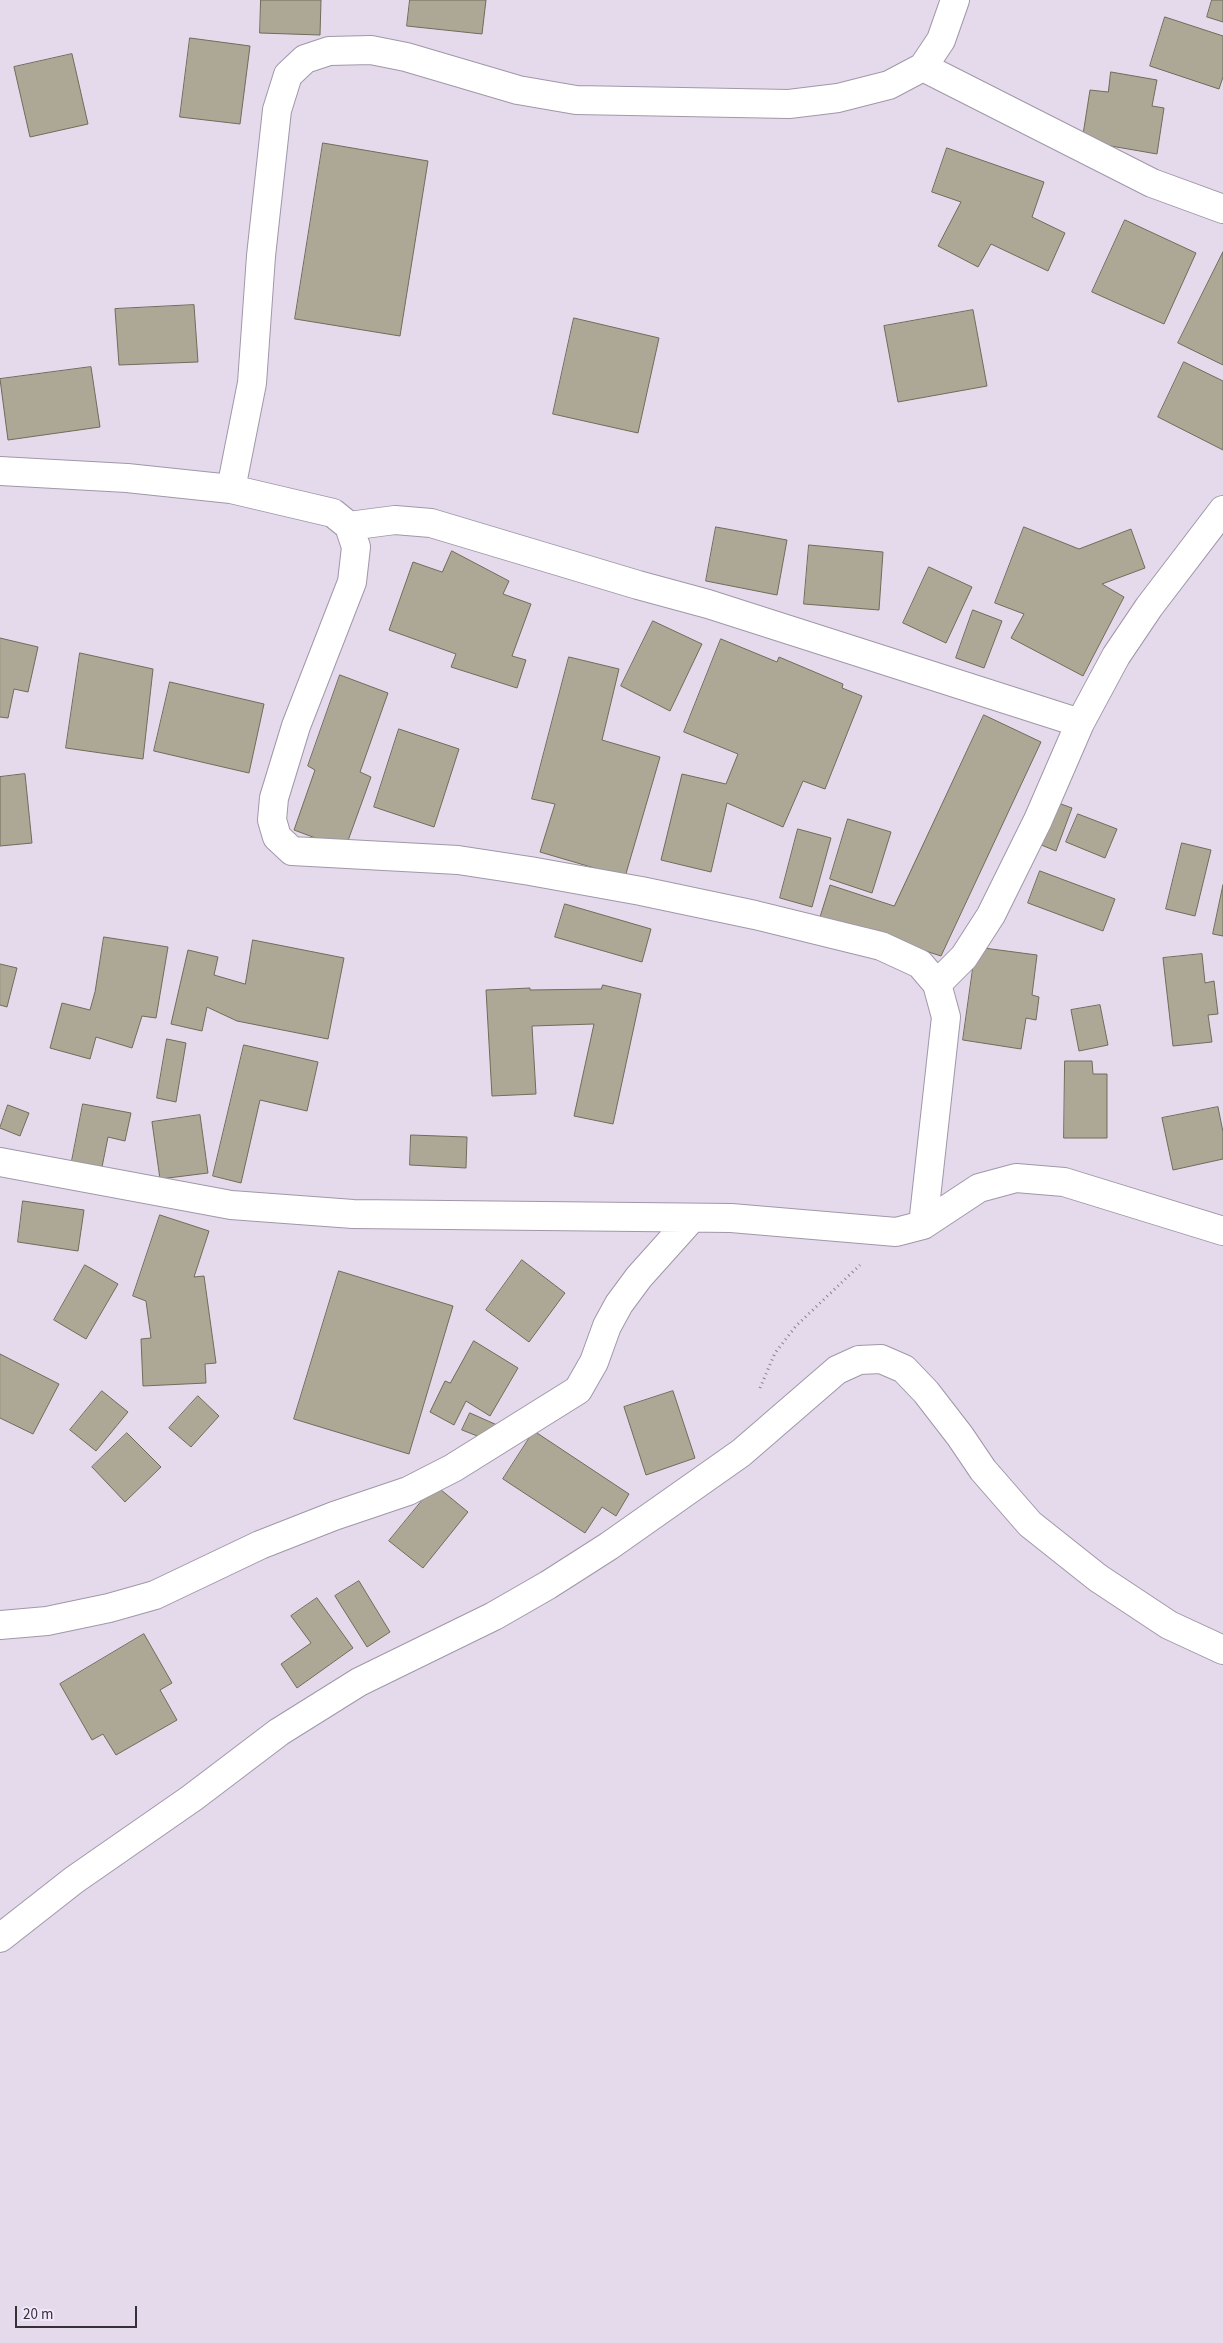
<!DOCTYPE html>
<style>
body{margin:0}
#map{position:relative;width:1223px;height:2343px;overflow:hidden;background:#e4daec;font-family:"Source Sans 3",sans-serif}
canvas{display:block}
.scale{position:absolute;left:15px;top:2306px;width:122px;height:22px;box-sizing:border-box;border:2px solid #353138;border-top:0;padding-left:6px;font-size:15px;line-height:18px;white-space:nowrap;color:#353138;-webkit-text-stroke:4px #f1e7fa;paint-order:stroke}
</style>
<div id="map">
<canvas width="1223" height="2343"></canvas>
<div class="scale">20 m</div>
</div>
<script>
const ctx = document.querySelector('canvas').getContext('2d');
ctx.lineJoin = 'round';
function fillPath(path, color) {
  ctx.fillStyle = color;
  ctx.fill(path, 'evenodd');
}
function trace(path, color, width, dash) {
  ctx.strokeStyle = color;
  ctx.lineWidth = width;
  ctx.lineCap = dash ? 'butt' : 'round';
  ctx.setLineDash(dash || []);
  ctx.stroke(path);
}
const building = new Path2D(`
 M261 0H321L320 35 260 33Z
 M410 0H486L482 34 407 26Z
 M1212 0H1223V22L1207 17Z
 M1165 17 1223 36V77L1219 89 1150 66Z
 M190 38 250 46 240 124 180 117Z
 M72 54 88 124 30 137 14 67Z
 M1111 72 1157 80 1152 106 1164 108 1157 154 1082 141 1090 90 1108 92Z
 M323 143 428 161 400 336 295 319Z
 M947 148 1044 182 1032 217 1065 233 1048 271 991 244 978 267 938 246 961 202 932 192Z
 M1125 220 1196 253 1164 324 1092 292Z
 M1223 252V365L1178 343Z
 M194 305 198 362 119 365 115 309Z
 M973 310 987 386 898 402 884 326Z
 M574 318 659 338 638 433 553 414Z
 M1184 362 1223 381V450L1158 417Z
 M91 367 100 427 8 440 0 379Z
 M716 527 787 540 777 595 706 581Z
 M1024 527 1079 549 1131 529 1145 568 1102 584 1124 597 1083 676 1011 638 1024 614 995 603Z
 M809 545 883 552 879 610 804 604Z
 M452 551 509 581 503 594 531 604 512 656 526 660 517 688 451 667 456 654 389 630 413 562 442 572Z
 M929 567 972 587 946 643 903 623Z
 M973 610 1002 621 984 668 956 658Z
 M653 621 702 644 670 711 621 686Z
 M0 638 38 647 28 692 14 689 8 718 0 717Z
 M721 639 777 662 779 657 843 684 842 688 862 696 825 789 803 781 783 827 727 803 711 872 661 860 682 774 726 784 738 754 684 732Z
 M80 653 153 669 143 759 66 748Z
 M569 657 619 669 602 740 660 757 625 877 540 852 555 804 532 799Z
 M340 675 388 693 360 772 371 777 345 849 294 830 315 770 308 766Z
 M170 682 264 704 249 773 154 751Z
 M984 715 1041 742 941 956 820 917 830 885 894 906Z
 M399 729 459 749 434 827 374 807Z
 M25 774 32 843 0 846V777Z
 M1050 800 1072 808 1056 851 1034 842Z
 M1078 814 1117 829 1105 858 1066 842Z
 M848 819 891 832 872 893 830 879Z
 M798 829 831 838 812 907 780 898Z
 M1182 843 1211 850 1195 916 1166 909Z
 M1040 871 1115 899 1103 931 1028 903Z
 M1223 885V936L1213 934Z
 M565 904 651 929 642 962 555 937Z
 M104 937 168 947 156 1018 142 1016 132 1048 96 1037 90 1059 50 1048 62 1003 90 1010 95 992Z
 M253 940 344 958 328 1039 237 1021 207 1007 202 1031 171 1024 188 950 218 957 214 975 245 984Z
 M976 947 1037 955 1032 995 1039 997 1036 1020 1026 1018 1021 1049 963 1040Z
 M1202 954 1205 983 1214 981 1218 1014 1208 1015 1212 1042 1173 1046 1163 958Z
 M0 964 17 968 7 1007 0 1005Z
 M603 985 641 994 613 1124 574 1116 594 1024 532 1026 536 1094 492 1096 486 990 530 988V990L601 989Z
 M1100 1005 1108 1045 1079 1051 1071 1010Z
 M167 1039 186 1043 176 1102 157 1098Z
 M244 1045 318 1062 307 1111 260 1100 241 1183 213 1176Z
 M1065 1061H1092L1093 1074H1107V1138H1064Z
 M83 1104 131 1113 125 1141 108 1137 100 1177 70 1171Z
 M8 1105 29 1113 20 1136 0 1128Z
 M1218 1107 1223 1132V1159L1173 1170 1162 1118Z
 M200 1115 208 1173 160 1179 152 1122Z
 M411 1135 467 1137 466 1168 410 1165Z
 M23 1201 84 1210 78 1251 18 1242Z
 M160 1215 209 1231 194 1277 204 1276 216 1363 205 1364 206 1383 143 1386 141 1339 151 1338 146 1301 133 1296Z
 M522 1260 565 1293 529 1342 486 1310Z
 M85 1265 118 1284 86 1339 54 1320Z
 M339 1271 453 1306 409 1454 294 1419Z
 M474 1341 518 1368 490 1416 466 1401 454 1425 430 1412 445 1381 450 1383Z
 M0 1354 59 1384 33 1434 0 1418Z
 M102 1391 128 1412 96 1451 70 1430Z
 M673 1391 695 1458 646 1475 624 1407Z
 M198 1396 219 1416 191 1447 169 1428Z
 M470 1413 497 1425 490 1441 462 1430Z
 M534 1431 629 1494 616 1516 602 1507 585 1533 503 1479Z
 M127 1433 161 1467 125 1502 92 1467Z
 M435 1485 468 1512 423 1568 389 1541Z
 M359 1581 390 1632 367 1647 335 1596Z
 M317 1598 353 1648 297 1688 281 1664 311 1643 291 1616Z
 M144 1634 172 1683 160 1690 177 1720 116 1755 103 1734 92 1740 60 1684Z`);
fillPath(building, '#ada895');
trace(building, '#706b5a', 1);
const street = new Path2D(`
 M923 67 1152 183 1223 209
 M0 471 127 478 231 489 333 513 349 526 356 547 352 582 296 726 274 798 272 820 277 837 292 851 458 860 530 871 641 891 755 915 881 946 920 964 937 984 946 1017 923 1225
 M231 489 252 383 261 256 277 110 288 75 305 59 329 51 371 50 406 57 518 90 576 100 789 104 838 98 889 85 923 67 941 40 955 0
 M349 526 395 520 431 523 638 585 708 604 1080 723
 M937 984 964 957 991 915 1038 820 1080 723 1116 656 1149 607 1223 510
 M0 1162 231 1205 353 1214 731 1218 896 1232 923 1225 979 1188 1016 1178 1064 1182 1223 1231
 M0 1625 47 1621 109 1608 155 1595 260 1545 334 1516 408 1491 453 1468 578 1390 594 1362 607 1326 619 1304 639 1277 691 1219
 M0 1938 74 1880 192 1798 279 1732 359 1682 494 1616 548 1585 609 1546 741 1453 837 1370 859 1360 881 1359 904 1369 926 1392 960 1436 983 1470 1030 1524 1098 1578 1169 1625 1223 1650`);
trace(street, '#a097a8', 30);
trace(new Path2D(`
 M760 1388 775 1353 796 1326 860 1265`), '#88818d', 3, [1, 4]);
trace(street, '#fff', 28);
</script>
